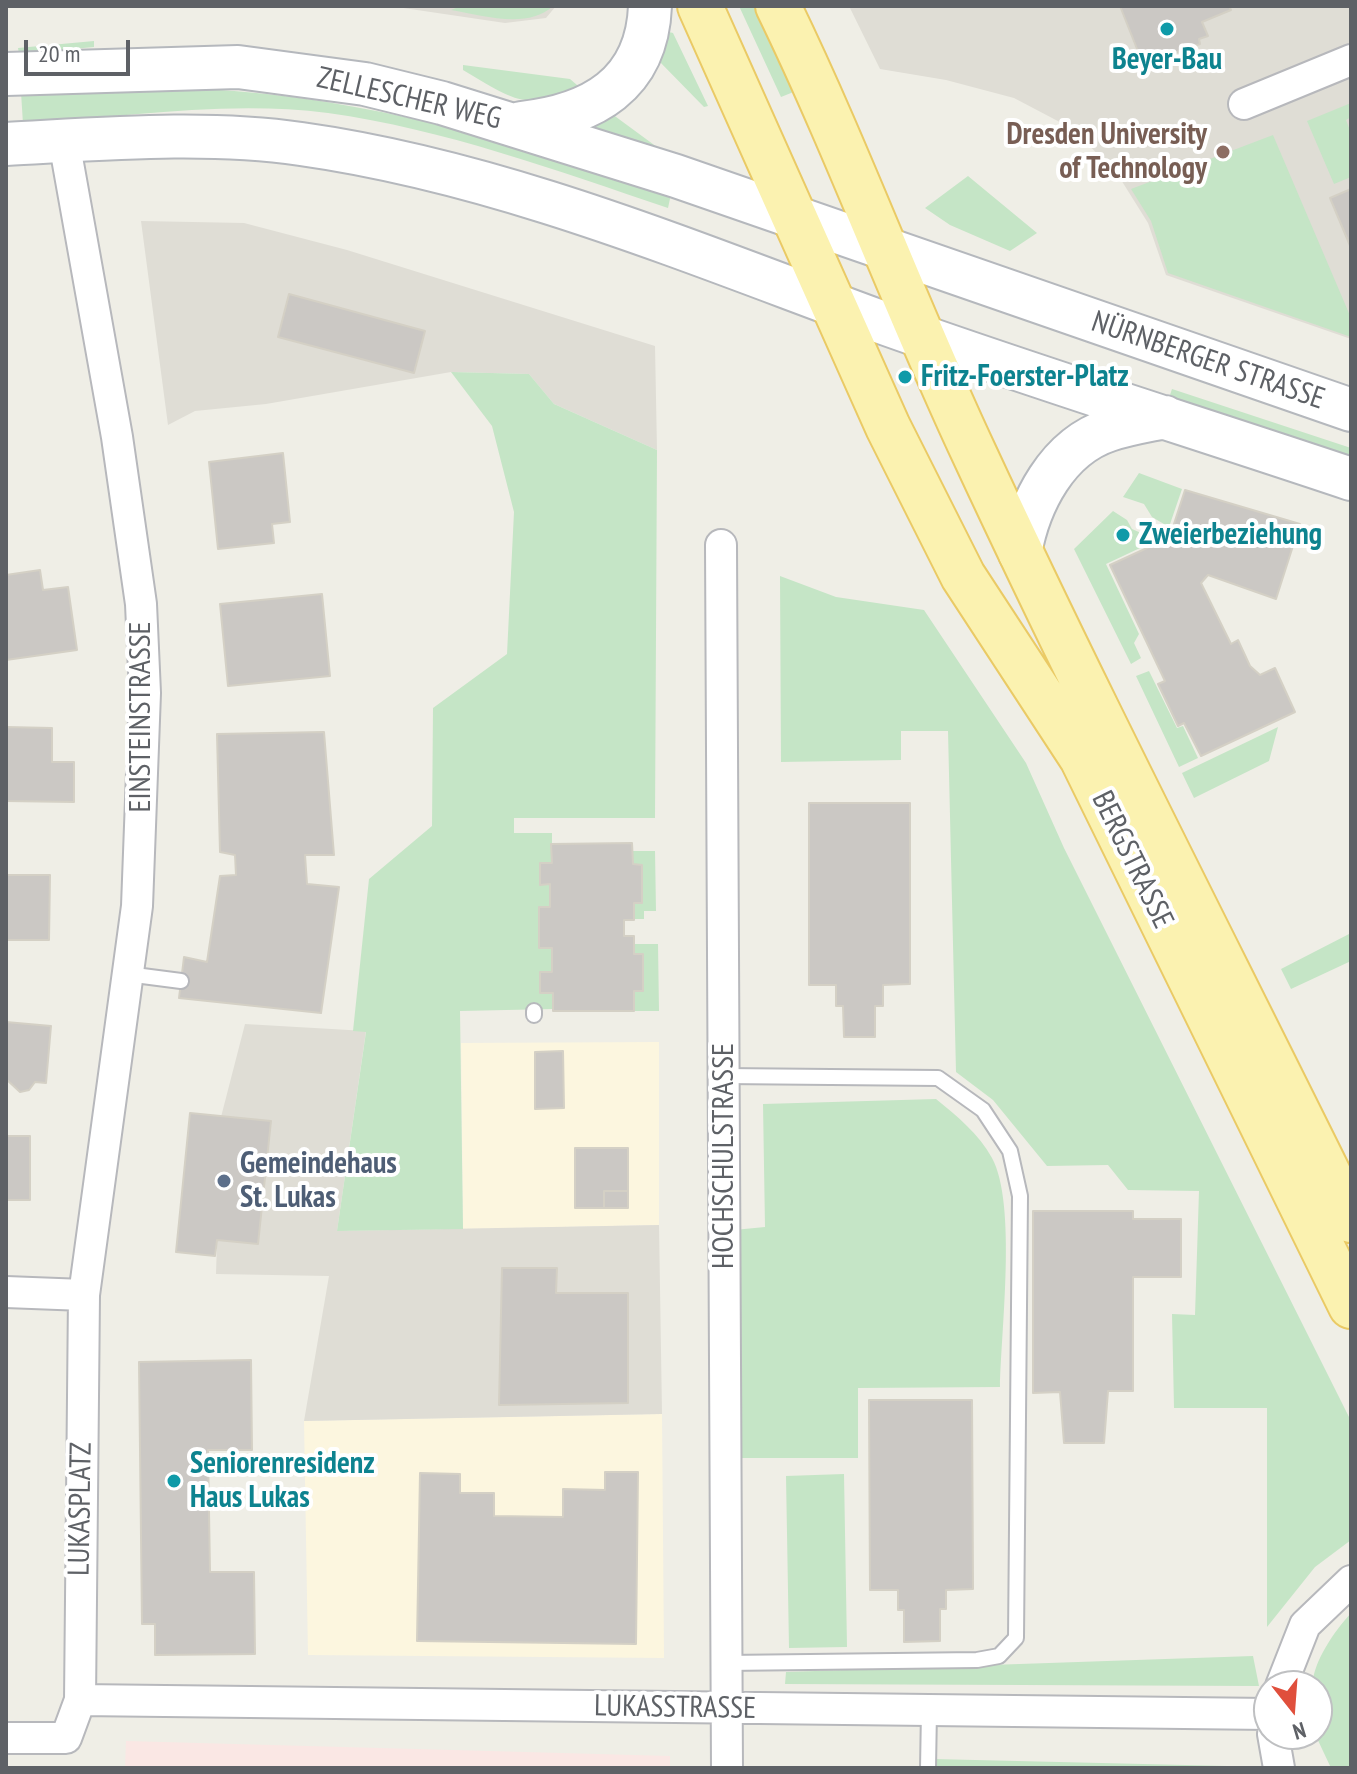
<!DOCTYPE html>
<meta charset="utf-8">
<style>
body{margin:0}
#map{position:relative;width:1357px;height:1774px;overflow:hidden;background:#efeee6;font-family:"PT Sans Narrow",sans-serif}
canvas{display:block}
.frame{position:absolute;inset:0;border:8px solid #5e6166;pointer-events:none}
.north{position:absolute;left:1253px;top:1670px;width:80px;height:80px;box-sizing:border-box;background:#fff;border:2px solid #bfc0c2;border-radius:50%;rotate:163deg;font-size:22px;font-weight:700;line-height:32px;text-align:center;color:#5e6166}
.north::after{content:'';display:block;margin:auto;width:28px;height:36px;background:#e04f3c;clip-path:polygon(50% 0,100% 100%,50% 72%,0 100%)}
.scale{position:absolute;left:24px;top:40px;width:106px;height:36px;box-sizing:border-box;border:4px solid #5e6166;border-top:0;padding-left:10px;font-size:24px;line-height:28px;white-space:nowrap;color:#5e6166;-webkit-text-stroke:6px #fff;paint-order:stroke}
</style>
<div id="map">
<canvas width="1357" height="1774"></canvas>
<div class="frame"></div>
<div class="north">N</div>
<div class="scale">20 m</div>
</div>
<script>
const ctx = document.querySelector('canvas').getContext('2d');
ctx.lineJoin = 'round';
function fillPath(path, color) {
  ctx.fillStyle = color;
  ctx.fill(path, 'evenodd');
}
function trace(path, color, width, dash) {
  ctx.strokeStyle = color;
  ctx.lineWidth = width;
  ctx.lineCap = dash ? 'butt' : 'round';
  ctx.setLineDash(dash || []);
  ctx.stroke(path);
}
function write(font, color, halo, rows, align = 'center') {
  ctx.font = font + ' "PT Sans Narrow",sans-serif';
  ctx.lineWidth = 8;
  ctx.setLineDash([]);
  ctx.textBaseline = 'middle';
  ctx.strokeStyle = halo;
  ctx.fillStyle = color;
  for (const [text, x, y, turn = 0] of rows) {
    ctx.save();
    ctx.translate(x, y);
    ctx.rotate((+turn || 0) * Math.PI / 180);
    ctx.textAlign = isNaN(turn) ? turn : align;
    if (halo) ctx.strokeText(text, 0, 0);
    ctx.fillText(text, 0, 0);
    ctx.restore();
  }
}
fillPath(new Path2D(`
 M659 1042V1225L463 1229 461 1043Z
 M662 1414 664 1658 308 1655 304 1421Z`), '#fcf6df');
fillPath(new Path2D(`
 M390 6H556L546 18 505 23Z
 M849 6H1351V339L1166 275 1148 223 1118 175 1073 129 1014 98 946 80 880 69Z
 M141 221 244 223 347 250 655 346 657 450 554 404 529 374 451 372 266 404 195 411 168 425Z
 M245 1024 366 1031 337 1231 659 1225 662 1414 304 1421 329 1276 216 1274 221 1117Z`), '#dfddd5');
fillPath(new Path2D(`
 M126 1741 670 1756V1768H125Z`), '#fae7e4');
fillPath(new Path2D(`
 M461 6H553C527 30 482 15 451 10Z
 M739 6H756L796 91 781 97Z
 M669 32 673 33 708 106 704 107 658 60Z
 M94 41V47L19 54 18 48Z
 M463 65 570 79 584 91C522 108 518 103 463 70Z
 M204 89C366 97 519 143 671 194L668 208C558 171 444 129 328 113 228 100 123 117 23 124L21 92Z
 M1351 103V117L1346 120 1351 133V177L1334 184 1307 121Z
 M612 114 661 150 596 132 593 123Z
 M1273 135 1351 318V337L1168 273 1151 221 1131 189Z
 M968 176 1037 233 1010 251 950 225 925 208Z
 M451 372 529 374 554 404 657 450 655 818H514V833H552V863L540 864V884H550V907L539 908V948H552V972H540V992L553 993V1009L460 1011 463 1229 337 1231 366 1032 353 1031 369 879 432 826 433 708 507 654 514 512 492 426Z
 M1172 389 1351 448V458L1169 398Z
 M1139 473 1182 489 1169 527 1152 517 1144 504 1123 497Z
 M1113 511 1127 520 1132 529 1157 540 1106 564 1139 634 1134 643 1141 658 1131 664 1074 549Z
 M780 576 836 597 924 610 1026 763 1064 848 1351 1421V1540L1315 1567 1267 1627V1408H1174L1172 1314 1195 1315 1199 1191 1128 1190 1108 1165 1047 1166 993 1100 956 1072 948 731H901V760L781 762Z
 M1149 671 1177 728 1183 726 1198 758 1179 767 1136 676Z
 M1278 727 1269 761 1194 798 1182 773Z
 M632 851H655L656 911H644V919H634V903H642V865L633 864Z
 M1351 933V961L1291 989 1281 969Z
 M634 944H658L659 1011H634V991H642L643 955 634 954Z
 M936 1099C957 1116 979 1134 992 1158 1017 1204 1001 1331 1000 1387L858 1388V1458H736L734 1230 765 1227 763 1104Z
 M844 1474 847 1647 789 1648 786 1476Z
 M1351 1613V1768H1331L1315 1734 1317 1686H1312C1314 1660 1334 1632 1351 1613Z
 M1253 1656 1259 1686 785 1684 786 1672Z
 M933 1759 1227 1766V1768H933Z`), '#c5e5c6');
const building = new Path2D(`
 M1120 6H1229L1231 10 1202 22 1208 36 1199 39 1200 44 1143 64Z
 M1351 189V248L1330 198Z
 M289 294 425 331 414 373 278 337Z
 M283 453 290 522 272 524 274 543 218 549 209 462Z
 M1185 490 1300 524 1276 599 1208 575 1201 583 1231 644 1238 640 1250 666 1260 675 1275 668 1295 712 1201 756 1184 723 1178 726 1158 684 1165 681 1110 565 1160 542 1173 527Z
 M40 570 43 590 68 587 77 650 6 660V575Z
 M322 594 330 676 228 686 220 604Z
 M6 727 52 728V762H74V802L6 801Z
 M324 732 334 855H305L307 884 339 887 321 1013 179 998 184 957 207 962 220 876 236 875 235 855 220 852 217 734Z
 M809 803H910V984L883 985V1006H875V1037H844L843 1006H836V985H809Z
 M632 843 633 864 642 865V903H634V920H624V936H634V954H643V991H634V1011H553V993H540V972H552V948H539V907H550V884L540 885V863H552L551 844Z
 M6 875H50L49 940H6Z
 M6 1022 51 1026 46 1083 35 1082 29 1090 20 1092 6 1079Z
 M563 1051 564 1108 535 1109V1052Z
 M190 1113 271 1121 258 1244 217 1240 215 1256 176 1252Z
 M6 1136H30V1200H6Z
 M575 1148H628V1191H604V1208H575Z
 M604 1191H628V1208H604Z
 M1033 1211H1133V1219H1181V1277H1133V1391H1108L1104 1443H1064L1060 1392 1033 1393Z
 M502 1268H557L556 1293H628V1403L499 1405Z
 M251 1360 252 1450H208L210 1572H254L255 1654 155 1655V1624H142L139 1362Z
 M869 1400H972L973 1589 946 1590V1609H940V1641L904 1642V1610H898V1590H870Z
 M605 1472H638L636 1644 417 1641 420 1473 460 1474V1493H494V1516L563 1517V1489L605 1490Z`);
fillPath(building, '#cbc8c4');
trace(building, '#d4d0c5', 2);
const service = new Path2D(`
 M127 974 181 981
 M534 1011V1015
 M724 1076 938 1078 983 1110 1010 1151 1020 1196 1016 1638 999 1656 977 1660 726 1663
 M928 1768 929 1711`);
const minor = new Path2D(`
 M1244 104 1351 60
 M721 545 727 1768
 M6 1292 84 1295
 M1281 1686 1305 1625 1351 1581
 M80 1700 1269 1714
 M1273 1734 1279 1768
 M6 1738H66L80 1700 84 1295 137 906 145 693 141 604 117 437 64 141`);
const secondary = new Path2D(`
 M6 74 238 67 365 84 442 103 676 176 1351 410
 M521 123C592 115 647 85 650 6
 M6 144C102 139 205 130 301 144 500 172 690 252 878 321 1034 377 1193 426 1351 479
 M1020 553C1029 503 1057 447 1109 430 1127 424 1146 421 1165 417`);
const primary = new Path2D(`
 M700 6 888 427 963 576 1082 758 1351 1306
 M778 6C849 152 904 304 973 451 1093 710 1225 964 1351 1220`);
trace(service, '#b7b8bc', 18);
trace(minor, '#b7b8bc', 34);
trace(secondary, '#b5b8bd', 46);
trace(primary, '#eaca65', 48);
trace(service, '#fff', 14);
trace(minor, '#fff', 30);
trace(secondary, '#fff', 42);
trace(primary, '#fbf2b0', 44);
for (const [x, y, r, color] of [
 [1167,29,8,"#0f9aa8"],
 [1223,152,8,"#8d6e63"],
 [905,377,8,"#0f9aa8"],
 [1123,535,8,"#0f9aa8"],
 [224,1181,8,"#5c6f8a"],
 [174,1481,8,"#0f9aa8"]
]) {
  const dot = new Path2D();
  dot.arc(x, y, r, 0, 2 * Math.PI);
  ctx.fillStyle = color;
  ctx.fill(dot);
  trace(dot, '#fff', 3);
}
write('bold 30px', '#0d838f', '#fff', [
 ["Beyer-Bau",1167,60,"center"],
 ["Fritz-Foerster-Platz",921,377],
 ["Zweierbeziehung",1139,535],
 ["Seniorenresidenz",190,1464],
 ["Haus Lukas",190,1498]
], 'left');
write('30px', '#5e6166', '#fff', [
 ["ZELLESCHER WEG",409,99,13],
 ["NÜRNBERGER STRASSE",1208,361,19],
 ["EINSTEINSTRASSE",141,717,-90],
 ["BERGSTRASSE",1132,860,64],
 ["HOCHSCHULSTRASSE",724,1156,-90],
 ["LUKASPLATZ",81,1509,-89],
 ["LUKASSTRASSE",675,1708,1]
]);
write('bold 30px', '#785e54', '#fff', [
 ["Dresden University",1207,135],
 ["of Technology",1207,169]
], 'right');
write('bold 30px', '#4e5e75', '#fff', [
 ["Gemeindehaus",240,1164],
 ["St. Lukas",240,1198]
], 'left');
</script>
